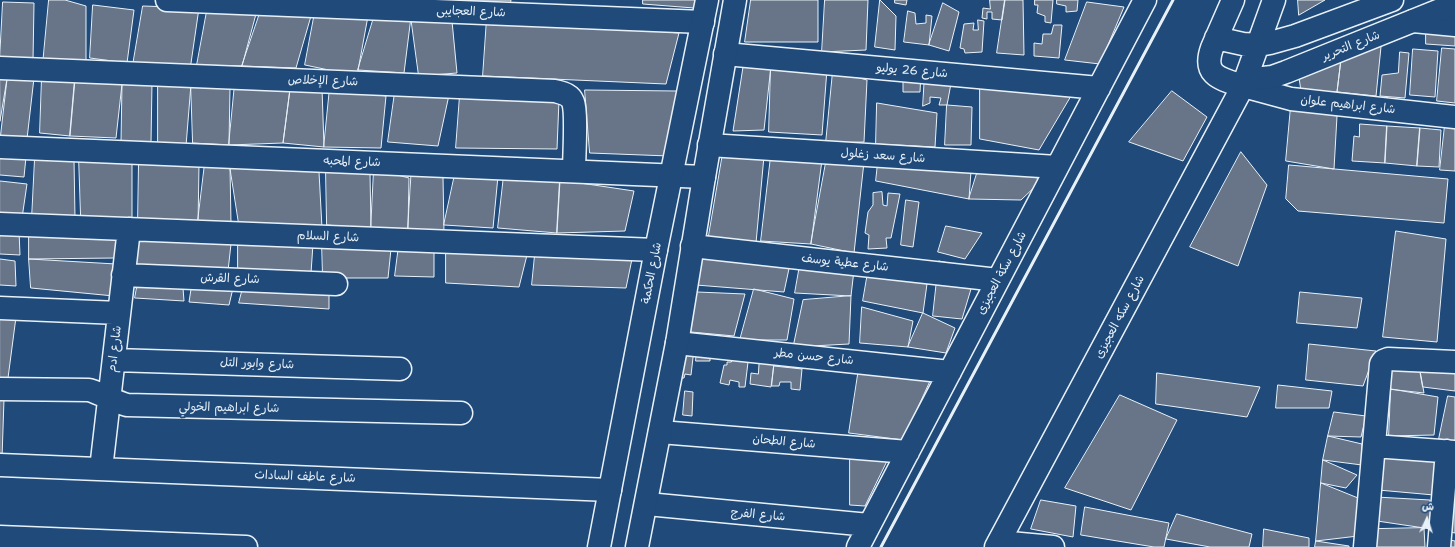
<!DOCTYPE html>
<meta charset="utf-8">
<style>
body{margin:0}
#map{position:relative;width:1455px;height:547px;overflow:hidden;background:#1f4a7a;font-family:"Shantell Sans","Playpen Sans Arabic",sans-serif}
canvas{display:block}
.north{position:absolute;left:1407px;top:499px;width:40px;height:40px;-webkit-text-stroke:3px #1f4a7a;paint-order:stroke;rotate:4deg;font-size:11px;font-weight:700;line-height:16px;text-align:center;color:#e8f1f8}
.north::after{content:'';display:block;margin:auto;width:14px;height:18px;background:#e8f1f8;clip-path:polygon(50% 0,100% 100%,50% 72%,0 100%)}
</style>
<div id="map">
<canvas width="1455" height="547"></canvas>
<div class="north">ش</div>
</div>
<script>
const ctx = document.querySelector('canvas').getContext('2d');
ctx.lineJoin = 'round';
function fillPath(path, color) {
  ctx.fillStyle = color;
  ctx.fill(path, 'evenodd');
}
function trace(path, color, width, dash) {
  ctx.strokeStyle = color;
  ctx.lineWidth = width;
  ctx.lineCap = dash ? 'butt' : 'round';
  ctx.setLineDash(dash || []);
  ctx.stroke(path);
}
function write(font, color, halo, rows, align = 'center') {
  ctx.font = font + ' "Shantell Sans","Playpen Sans Arabic",sans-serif';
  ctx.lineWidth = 4;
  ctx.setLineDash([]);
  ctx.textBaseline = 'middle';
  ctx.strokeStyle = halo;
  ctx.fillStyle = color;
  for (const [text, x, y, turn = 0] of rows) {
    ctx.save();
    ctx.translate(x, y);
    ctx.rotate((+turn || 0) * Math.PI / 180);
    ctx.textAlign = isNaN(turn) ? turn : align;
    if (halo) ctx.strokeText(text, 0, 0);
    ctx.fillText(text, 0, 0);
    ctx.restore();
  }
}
const building = new Path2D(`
 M49 0H65L86 6V63L43 64Z
 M467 0H511L510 5 467 2Z
 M643 0H695L694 8 643 4Z
 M751 0H818V42H745Z
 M825 0H868L866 50 822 52Z
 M880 0 896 16 895 50 875 47Z
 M895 0H907L906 5 895 3Z
 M990 0H1005L1002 20 992 19V12H987V19L982 18 983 8 990 9Z
 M1005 0H1023L1024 55 997 53Z
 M1035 0H1053L1051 23 1045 22V16L1037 13 1038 5H1035Z
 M1057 0H1078L1077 11 1066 12V6L1057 4Z
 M1298 0H1325L1299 15Z
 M3 2 34 3 33 60 0 58Z
 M1087 2 1124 7 1100 64 1065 60Z
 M943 3 959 12 949 51 929 45Z
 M93 5 134 10 127 63 90 58Z
 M143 6 199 8 190 70 133 65Z
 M261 10 311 16 296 68 242 66Z
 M207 11 256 14 242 66 197 65Z
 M908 11 915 13 916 24 926 23V15L932 16 929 45 904 42Z
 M315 12 368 16 357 76 305 65Z
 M374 17H411L404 73 358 70Z
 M411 17 452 21 457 73 419 76Z
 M487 18 679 33 666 84 483 76Z
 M978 20 984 21 982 52 965 53 964 49 960 48 964 24 974 23 973 30H978Z
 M1054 25H1062L1059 58 1034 56V43L1042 44 1043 34H1051Z
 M1426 29 1455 30V46L1426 44Z
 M1382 37 1376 96 1337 92 1342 51Z
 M1442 48 1455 49V103L1437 101Z
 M1413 49 1438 51 1435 97 1410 95Z
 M1342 51 1337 92 1301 91 1298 71Z
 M1400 52 1409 53 1405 98 1380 96 1382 75 1398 73Z
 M771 66 764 130 733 131 743 67Z
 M771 66 827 69 822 135 769 132Z
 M833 71 867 80 864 142 826 143Z
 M921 72 920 92H903V77Z
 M925 73 952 78 947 105H939L941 98 930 97V103L923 106Z
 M42 76 75 79 70 136 40 133Z
 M0 78 7 79 0 121Z
 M34 78 27 139 0 140 7 79Z
 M75 79 122 84 116 138 70 136Z
 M158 82 191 84 186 146 158 144Z
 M152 83 151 143 121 141 122 84Z
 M235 83 290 89 283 143 229 145Z
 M191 84 230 88 229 145 193 143Z
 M980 86 1071 96 1039 150 980 139Z
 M330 87 386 96 381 148 324 147Z
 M322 88 324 147 283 143 290 89Z
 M585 90 677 91 669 156 590 153Z
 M1172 91 1207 117 1183 161 1129 142Z
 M395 92 449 95 438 146 388 142Z
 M460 95 559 100 557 149 456 148Z
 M877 103 937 113 935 147 876 144Z
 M947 105 972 107 971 145H945Z
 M1291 106 1337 116 1334 169 1286 161Z
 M1360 124 1387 126 1385 163 1352 161 1354 136 1359 137Z
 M1445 125 1455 126V171L1440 170Z
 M1387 126 1420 128 1417 166 1385 163Z
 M1420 128 1441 130 1439 167 1417 166Z
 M1241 152 1267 185 1238 266 1190 247Z
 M723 153 764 156 756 243 708 241Z
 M0 155 26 157 24 177 0 175Z
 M771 156 822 160 811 244 761 241Z
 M827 157 864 162 854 253 811 244Z
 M35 158 74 160 75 218H32Z
 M79 158 132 163V220L81 217Z
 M139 159 199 164 198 227 138 221Z
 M205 163 230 166 231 224 198 221Z
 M878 163 971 171 969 199 876 181Z
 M412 164 443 177 444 233 408 229Z
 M1289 165 1448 179 1444 223 1298 211 1286 199Z
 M230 166 319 172 322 228 239 224Z
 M979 167 1043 179 1021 200 969 199Z
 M374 169 409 178 408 229H371Z
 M326 172 370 173 371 229 327 225Z
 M455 174 498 176 493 228 444 225Z
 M504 175 560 180 557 233 498 228Z
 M560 180 634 191 625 231 557 233Z
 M0 181 27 184 22 218 0 216Z
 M882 192 883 205 887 206 888 193 900 194 891 238H886L887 248 868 249 869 235 865 233 868 212 873 205V193Z
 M906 200 919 202 913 247 901 245Z
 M29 225 116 236 115 258 29 259Z
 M946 226 982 233 965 259 938 252Z
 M0 230 19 231 20 255 0 254Z
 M1396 231 1446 239 1437 342 1383 337Z
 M134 236 231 244 228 271 133 264Z
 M238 239 313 244 311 273 238 272Z
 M322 244 391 249 388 278H323Z
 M399 245 434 250V277L395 276Z
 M536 245 632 259 626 288 532 285Z
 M446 252 527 255 519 287 446 283Z
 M703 254 790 264 784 292 696 285Z
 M0 259 15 261 16 286 0 285Z
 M29 259 116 264 114 296 31 288Z
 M939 261 977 269 962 319 933 316Z
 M800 265 854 270 851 296 795 293Z
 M868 272 927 284 923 313 863 301Z
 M235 280 229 305 189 302 192 283Z
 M245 280 329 291V309L239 303Z
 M138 282 183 288 184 301 135 298Z
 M754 289 794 299 787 340H740Z
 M697 292 745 294 734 336 691 332Z
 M1300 292 1362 298 1357 328 1297 323Z
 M851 296 849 344 793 347 803 300Z
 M862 307 913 321 908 347 860 343Z
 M923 313 955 328 946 353 908 347Z
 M0 316 16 317 8 378H0Z
 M1309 344 1376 351 1363 386 1306 380Z
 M672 347 694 349 691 375 685 374 684 378H667Z
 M697 349 718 351 717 358H710V361H696Z
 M732 352 749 354 745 387H739V382L730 380 729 385 720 383 724 365H727V362H731Z
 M760 355 775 356 771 387 750 384 751 373 758 374Z
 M1385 365H1419L1424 393 1379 388Z
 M1419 365 1455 368V391L1423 387Z
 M774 366 802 369 800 390 791 389V382H780L779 386H772Z
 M859 368 930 381 903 440 849 433Z
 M1157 373 1260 387 1247 417 1156 404Z
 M1278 385 1332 391 1329 408H1276Z
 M1391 389 1438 397 1434 435 1389 436Z
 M685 391 693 392 692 416 683 415Z
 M1120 395 1177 420 1131 510 1065 488Z
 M1448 396 1455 397V441L1439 439Z
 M0 399H4L2 458 0 457Z
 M1334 412 1366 416 1361 437 1328 436Z
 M1328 436 1362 444V465L1323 460Z
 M1381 453 1437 459 1434 495 1378 490Z
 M850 454 888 459 865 506 850 505Z
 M1323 460 1357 475 1346 488 1321 483Z
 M1321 483 1358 498V536L1316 541Z
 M1376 497 1430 500 1431 529 1377 521Z
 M1041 500 1076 506 1073 537 1031 529Z
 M1454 502H1455V533L1450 532Z
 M1085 507 1169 523 1164 547H1154L1081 535Z
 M1177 514 1252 534 1249 547H1210L1166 539Z
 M1424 528 1425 547H1375L1377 529Z
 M1264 529 1309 538V547H1263Z
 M1450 540 1455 541V547H1450Z
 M1316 541 1349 546V547H1315Z`);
fillPath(building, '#687488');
trace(building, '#e8f1f8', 1);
const street = new Path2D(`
 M167 0 703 22
 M1413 21 1455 25
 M725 54 1099 88
 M0 68 555 91C562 93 570 94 573 102 577 112 574 158 574 171
 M1243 86 1291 99 1455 117
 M709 145 1057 167
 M0 147 704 177
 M0 224 656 250
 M692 246 998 280
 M123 275 336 284
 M0 308 119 313
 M677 343 950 372
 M114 360 400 369
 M0 389 89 390C102 394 114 401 127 405L461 413
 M660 432 908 452
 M1374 446 1455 452
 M0 465 610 490
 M101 469 129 229
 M647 504 869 525
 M0 537 246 547
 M999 542 1053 547
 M858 547 1145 0
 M1365 547 1381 364 1383 361 1388 359 1455 362
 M1439 547 1447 451`);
const secondary = new Path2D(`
 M1233 0 1212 48C1202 76 1221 79 1243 86
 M1216 38 1243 44 1259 45 1270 43 1295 36 1392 0
 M1246 80 1272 77 1286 72 1455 4
 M599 547 656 250 707 0
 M637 547 677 343 704 177 735 0
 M996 547 1243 86 1274 0`);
trace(street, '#e8f1f8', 25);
trace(secondary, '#e8f1f8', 25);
trace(street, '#1f4a7a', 22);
trace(secondary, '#1f4a7a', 22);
trace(new Path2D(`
 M881 547 1173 0`), '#e8f1f8', 3);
write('12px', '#e8f1f8', '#1f4a7a', [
 ["شارع العجايبى",471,12,2],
 ["شارع التحرير",1351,46,-22],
 ["شارع 26 يوليو",912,71,5],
 ["شارع الإخلاص",323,81,2],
 ["شارع ابراهيم علوان",1348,105,6],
 ["شارع سعد زغلول",883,156,4],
 ["شارع المحبه",352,162,2],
 ["شارع السلام",328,237,2],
 ["شارع عطية يوسف",845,263,6],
 ["شارع الحكمة",652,273,-79],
 ["شارع سكة العجيزى",1002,273,-62],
 ["شارع القرش",230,279,2],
 ["شارع سكه العجيزى",1120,317,-62],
 ["شارع ادم",115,349,-83],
 ["شارع حسن مطر",814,357,6],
 ["شارع وابور التل",257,364,2],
 ["شارع ابراهيم الخولي",229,408,1],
 ["شارع الطحان",784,442,5],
 ["شارع عاطف السادات",305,477,2],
 ["شارع الفرج",758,515,5]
]);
</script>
